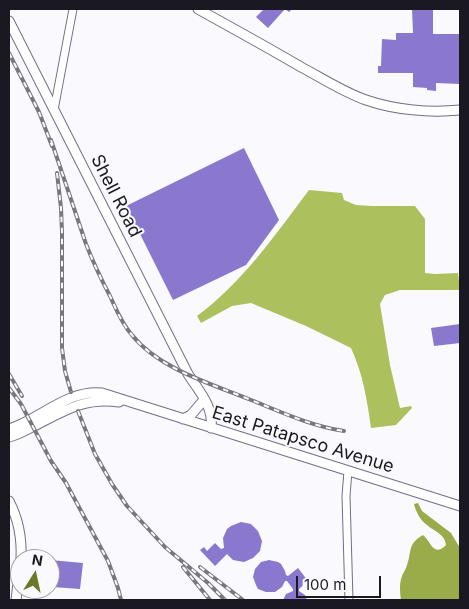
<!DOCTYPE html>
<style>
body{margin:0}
#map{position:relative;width:469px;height:609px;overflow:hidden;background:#faf9fe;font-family:Inter,sans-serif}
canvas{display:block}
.frame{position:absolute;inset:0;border:10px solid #1a1922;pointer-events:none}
.north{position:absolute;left:10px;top:549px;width:50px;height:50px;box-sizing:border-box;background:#faf9fe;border:1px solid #a09fa6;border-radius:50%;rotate:10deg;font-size:14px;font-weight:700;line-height:20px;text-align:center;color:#1a1922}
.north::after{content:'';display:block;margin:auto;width:18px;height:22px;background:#6b7a28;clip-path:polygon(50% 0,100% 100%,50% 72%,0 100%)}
.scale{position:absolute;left:296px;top:576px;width:85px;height:22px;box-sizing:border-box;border:2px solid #1a1922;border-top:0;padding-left:6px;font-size:15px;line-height:18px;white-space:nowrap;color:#1a1922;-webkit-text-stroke:4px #faf9fe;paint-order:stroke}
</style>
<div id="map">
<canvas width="469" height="609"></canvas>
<div class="frame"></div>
<div class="north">N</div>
<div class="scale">100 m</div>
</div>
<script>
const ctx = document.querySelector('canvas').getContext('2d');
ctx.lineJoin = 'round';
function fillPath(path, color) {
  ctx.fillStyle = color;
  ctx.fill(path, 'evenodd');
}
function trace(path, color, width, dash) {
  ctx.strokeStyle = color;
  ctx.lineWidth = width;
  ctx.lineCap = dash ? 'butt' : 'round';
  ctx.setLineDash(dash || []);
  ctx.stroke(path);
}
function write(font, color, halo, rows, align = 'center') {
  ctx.font = font + ' Inter,sans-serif';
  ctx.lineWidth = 4;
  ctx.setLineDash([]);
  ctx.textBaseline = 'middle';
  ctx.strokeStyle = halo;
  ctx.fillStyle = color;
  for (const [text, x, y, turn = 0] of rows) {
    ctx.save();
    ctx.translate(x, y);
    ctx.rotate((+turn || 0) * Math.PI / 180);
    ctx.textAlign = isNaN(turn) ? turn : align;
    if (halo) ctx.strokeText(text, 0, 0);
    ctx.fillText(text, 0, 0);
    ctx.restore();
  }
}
fillPath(new Path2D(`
 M309 190 342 193 344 200 356 205 372 206H415L425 219V273L435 274 458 273 460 290H400L385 295 380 304 390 365 400 408 411 406 412 408 396 425 371 428C367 400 363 374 351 348L306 326 251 303 232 306 201 323 197 316C243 282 275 235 309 190Z`), '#acc05d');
fillPath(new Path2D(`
 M418 503 422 511 451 533 460 548V600H401C400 592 399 584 402 576 403 573 406 569 407 565 412 552 407 544 423 535 431 541 433 558 446 545 445 534 435 532 427 525 420 520 416 512 414 504Z`), '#99ac49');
fillPath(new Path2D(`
 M264 9H292L289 12 285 9 268 28 256 17Z
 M412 9H433V34H460V84L436 83V91L427 90V88L413 87V73H378V66H381L382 39 396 40V33H413Z
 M244 148 279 220 246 265 173 300 126 206Z
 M460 324V343L434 346 431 328Z
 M241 522 251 524 258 531 262 541 260 551 253 558 244 562 233 560 227 554 215 566 200 550 204 547 207 551 215 543 221 549 224 548 223 538 227 529 231 526Z
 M50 560 83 563 80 589 53 587 55 573 50 572Z
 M269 560 278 562 281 564 285 571 286 575 288 576 298 568 308 581 299 589V591L305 595 307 600H283L286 594 293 591V589L287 581H285L282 587 275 592H266L258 589 256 585 253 577 255 569 261 562Z`), '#8978ce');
const street = new Path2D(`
 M54 110 73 9
 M348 471 346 496 349 600`);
const secondary = new Path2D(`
 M198 9C232 28 267 47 301 67 322 78 343 92 366 100 395 110 430 113 460 110
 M9 21 188 374C199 391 214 407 211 428
 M183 419 191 415 202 402
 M9 429C39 420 68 389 102 393L460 506
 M9 437C18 435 26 430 34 426 64 411 84 397 119 402
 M9 501C19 520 22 538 21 559
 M16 600 20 565`);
trace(street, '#726f86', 9);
trace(secondary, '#726f86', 11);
trace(street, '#fff', 7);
trace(secondary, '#fff', 9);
const rail = new Path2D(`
 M9 53 39 112 52 146
 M51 140 86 244C93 262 101 279 110 296 116 309 122 324 132 335 159 369 212 384 251 400 281 412 311 426 344 431
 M57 173 61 208 62 232V348L65 371 71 392
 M9 374 22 396
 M9 388 21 404 51 461 66 483 108 561 118 588 121 600
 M78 411 95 454 112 484 127 506 165 547 208 583 225 600
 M183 567 210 600
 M200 567 243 600`);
trace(rail, '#78777e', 4);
trace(rail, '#faf9fe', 2, [5.5]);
write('18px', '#1a1922', '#faf9fe', [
 ["Shell Road",116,196,63],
 ["East Patapsco Avenue",303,440,17]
]);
</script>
